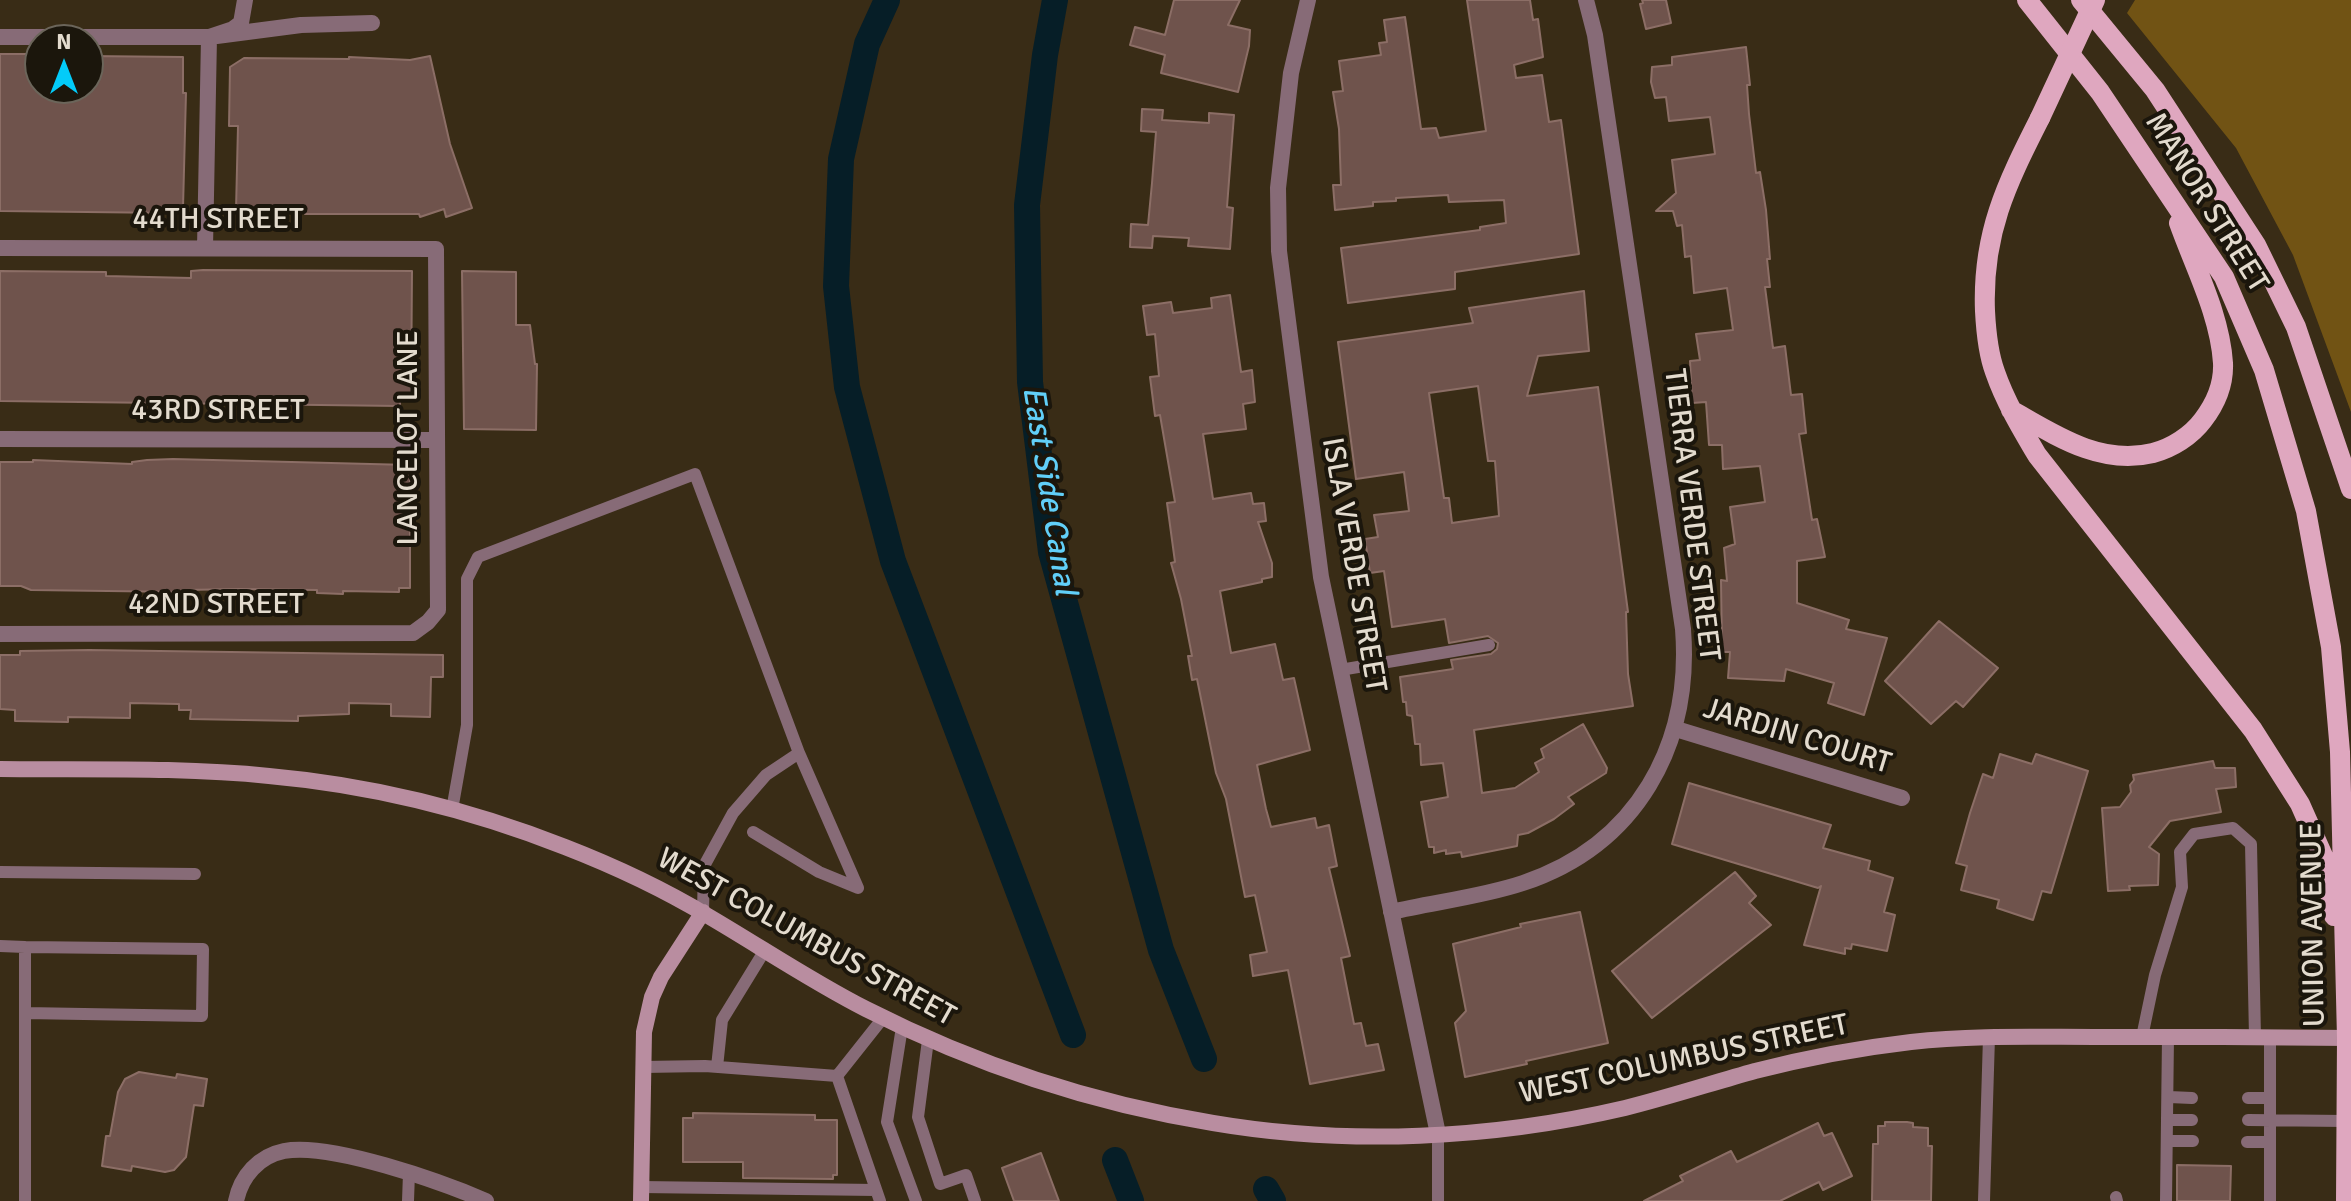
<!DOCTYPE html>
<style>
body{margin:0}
#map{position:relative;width:2351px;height:1201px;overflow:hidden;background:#392c16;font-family:Signika,sans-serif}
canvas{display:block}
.north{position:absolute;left:24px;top:24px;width:80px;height:80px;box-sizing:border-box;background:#1b160c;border:2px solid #6b655a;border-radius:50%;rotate:0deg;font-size:22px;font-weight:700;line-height:32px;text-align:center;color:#e3dbce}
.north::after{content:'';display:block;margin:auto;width:28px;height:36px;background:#03cbf9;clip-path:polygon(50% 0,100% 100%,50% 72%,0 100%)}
</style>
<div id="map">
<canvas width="2351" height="1201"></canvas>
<div class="north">N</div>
</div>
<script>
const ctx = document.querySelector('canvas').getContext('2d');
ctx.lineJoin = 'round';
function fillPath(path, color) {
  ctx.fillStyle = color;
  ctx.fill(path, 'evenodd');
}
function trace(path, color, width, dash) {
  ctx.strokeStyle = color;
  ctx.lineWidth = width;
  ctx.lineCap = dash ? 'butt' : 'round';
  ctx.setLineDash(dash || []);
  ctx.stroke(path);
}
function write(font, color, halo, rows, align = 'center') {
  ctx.font = font + ' Signika,sans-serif';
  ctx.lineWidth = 8;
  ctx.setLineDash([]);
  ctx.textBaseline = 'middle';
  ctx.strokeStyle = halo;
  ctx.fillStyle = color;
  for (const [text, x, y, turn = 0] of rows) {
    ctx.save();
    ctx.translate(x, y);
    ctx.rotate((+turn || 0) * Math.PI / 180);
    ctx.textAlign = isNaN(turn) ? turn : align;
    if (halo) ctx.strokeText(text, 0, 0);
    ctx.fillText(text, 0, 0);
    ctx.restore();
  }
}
fillPath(new Path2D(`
 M2135 0H2351V412L2293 255 2236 148 2127 13Z`), '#715314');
trace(new Path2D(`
 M887 0 867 44 841 159 836 286 847 387 893 561 1073 1035
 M1055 0 1045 55 1027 205 1030 382 1051 552 1161 950 1204 1059
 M1115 1160 1131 1201
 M1266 1189 1273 1201`), '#061e27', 26);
const building = new Path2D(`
 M1174 0H1240L1228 25 1250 30 1249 46 1238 92 1161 73 1165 55 1130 45 1135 27 1165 35Z
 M1467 0H1530L1533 20 1538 19 1543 57 1514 65 1516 78 1542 75 1549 122 1561 120 1579 254 1455 272V289L1348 303 1341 248 1480 230V227L1506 223 1504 200 1449 202 1448 195 1396 198V201L1373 202V206L1335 210 1333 185H1341L1339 129 1333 92 1343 91 1339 61 1381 55 1379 43 1387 42 1384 20 1405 17 1421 129 1436 128 1439 138 1486 131Z
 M1642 0H1666L1671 23 1646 29 1640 4 1643 3Z
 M1746 47 1750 85H1747L1749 114 1756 173 1760 172 1766 210 1770 259H1767L1770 287H1765L1773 348 1785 346 1791 395 1802 394 1806 433 1799 434 1812 520 1817 519 1825 557 1797 561V603L1849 620 1846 629 1887 638 1864 715 1828 703 1834 683 1786 669 1784 681 1728 678 1730 652H1722L1721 580 1727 581 1724 548 1735 544 1730 507 1765 502 1760 466 1723 469 1722 445H1709L1706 402 1692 403 1690 361 1700 360 1696 334 1733 330 1727 288 1694 293 1691 256 1685 257 1682 225 1677 226 1673 211H1656L1676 193 1672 160 1715 154 1710 117 1669 121 1666 97 1655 98 1651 82 1652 67 1672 65V57Z
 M0 54H40V88H88V56L183 57V93H186L183 208H172V213L0 211Z
 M430 56 450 144 472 208 446 217 444 209 420 217 419 214H305V209L236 210 238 126H229L230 67 244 58 349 59V57L410 60Z
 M1142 109 1163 110 1162 120 1209 123V113L1234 115 1227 207 1233 208 1230 249 1188 246 1189 238 1153 236 1152 248 1130 247 1131 224 1148 225 1152 183 1156 132 1141 131Z
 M203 270 412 271 411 400H400V406L0 401V271L106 272V276L191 278V271Z
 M462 271 516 272V325H530L535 364H537L536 430 464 429Z
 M1584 291 1589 351 1538 356 1527 396 1598 387 1628 612H1626L1628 674 1633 706 1474 730 1482 793 1515 788 1539 772 1535 763 1544 758 1541 749 1583 724 1607 768 1606 773 1568 797 1574 804 1554 819 1528 833 1518 835 1517 846 1462 857 1461 852 1446 854V850L1434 853V847H1429L1421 802 1448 797 1443 763 1421 765 1420 744H1415L1412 716 1407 715 1406 702H1403L1400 677 1453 669 1451 660 1491 654 1497 649 1498 643 1488 636 1449 643 1445 619 1392 627 1384 571 1370 573 1365 539 1378 537 1374 515 1409 511 1404 472 1356 479 1338 342 1473 323 1469 308ZM1478 386 1488 461H1495L1499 516 1452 523 1449 498H1444L1429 393Z
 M1230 295 1241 372 1252 370 1255 402 1243 404 1246 429 1203 434 1213 499 1251 493 1253 504 1264 503 1266 521 1258 522 1272 563V577L1262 579V582L1220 591 1231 653 1275 644 1283 680 1294 678 1310 750 1257 765 1266 809 1271 827 1315 818 1317 828 1329 825 1337 866 1329 868 1350 956 1341 958 1354 1024 1361 1023 1366 1046 1378 1044 1384 1070 1310 1084 1288 970 1253 976 1250 955 1267 952 1255 895 1245 897 1226 799 1216 773 1197 679 1192 680 1188 656H1192L1181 599 1171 563 1175 562 1167 503 1175 502 1160 415 1155 416 1150 377 1159 376 1155 334 1147 335 1143 306 1171 302 1173 313 1212 308 1211 298Z
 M173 459 410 465V588H399V592L343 591V594L317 593V590L240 589 184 590V592L31 590 21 586H0V462H33V460L132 464V462L147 460Z
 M1939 621 1998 668 1963 707 1956 701 1931 724 1885 681Z
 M89 650 443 655V677H431L430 717 391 716V704L349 703V714L298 716V721L190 719 191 710H179V704L130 703V718L68 717V722L15 721V710L0 709V655H20V651Z
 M2000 754 2032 764 2036 754 2088 771 2051 893 2042 891 2033 920 1997 908 1999 900 1961 890 1967 866 1956 863 1970 813 1983 774 1993 778Z
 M2213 761 2215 768H2235L2236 787 2216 789 2221 812 2170 821 2149 847 2159 854 2158 885 2129 886 2130 890 2108 891 2102 808 2120 807 2131 792 2130 785 2134 780 2133 775Z
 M1689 783 1831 825 1823 848 1870 861 1868 870 1893 878 1884 912 1895 915 1887 951 1852 944 1851 949 1845 948V954L1804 945 1821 886 1818 888 1672 844Z
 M1735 872 1756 896 1749 903 1771 925 1652 1018 1612 971Z
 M1580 912 1608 1043 1526 1061 1527 1064 1465 1077 1455 1023 1466 1011 1453 944 1521 927 1520 924Z
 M139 1072 176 1078 177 1074 207 1079 203 1106 194 1105 186 1157 174 1170 165 1172 132 1166 131 1171 102 1166 106 1136H110L118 1092 125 1079Z
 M693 1113 815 1115V1120H837V1175H833V1179L743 1178V1162H683V1118H693Z
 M1885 1122H1907L1913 1123V1127L1928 1128V1146H1932L1931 1201H1872L1873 1144H1878V1126H1885Z
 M1818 1123 1824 1136 1832 1133 1852 1176 1823 1190 1819 1182 1780 1201H1644L1683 1181 1680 1176 1731 1151 1737 1162Z
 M1041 1153 1059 1201H1014L1002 1168Z
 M2177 1165 2231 1166 2230 1201H2177Z`);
fillPath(building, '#6f534c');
trace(building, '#8c6e66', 2);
trace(new Path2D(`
 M1340 670 1489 645
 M452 810 467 725V579L478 557 695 474 799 753 766 775 733 813 704 866 703 912
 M753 832 819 872 858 888 799 753
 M0 872 195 874
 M0 946 25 947V1201
 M25 947 203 949 202 1016 25 1013
 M902 1027 887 1122 916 1201
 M2142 1037 2155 975 2182 887 2180 852 2194 834 2233 828 2251 844 2255 1037
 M928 1040 918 1117 940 1184 966 1175 975 1201
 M643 1067 705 1066 837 1076 880 1201
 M717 1067 722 1020 765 950
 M837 1076 883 1018
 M2169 1097 2192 1098
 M2248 1098H2270
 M2169 1120H2192
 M2248 1120 2346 1121
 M2169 1141H2193
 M2247 1142H2270V1037
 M641 1187 876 1190
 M2116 1197 2117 1201
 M408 1201 409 1173
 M1438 1201V1134
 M1984 1201 1989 1037
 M2166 1201 2168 1037
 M2270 1201V1142`), '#876b77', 12);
trace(new Path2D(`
 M1308 0 1291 73 1278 188 1279 251 1321 577 1438 1134
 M0 37H209L301 25 372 23
 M0 248 436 249 438 610 428 622 413 633 0 634
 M205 248 209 37 233 29 241 23 245 0
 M0 439 436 440
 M1676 729 1902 798
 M1391 912C1434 902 1481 897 1523 883 1637 845 1692 745 1683 629L1595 35 1586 0
 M236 1201C241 1176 259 1156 284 1151 330 1142 442 1182 486 1201`), '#876b77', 16);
trace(new Path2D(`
 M0 769C89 770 180 767 269 776 370 785 471 810 565 847 614 866 663 889 708 916 761 947 811 981 866 1009 976 1065 1091 1103 1213 1123 1348 1146 1492 1139 1625 1108 1669 1097 1712 1083 1755 1071 1806 1058 1859 1048 1911 1042 1972 1035 2033 1037 2094 1037 2180 1037 2265 1037 2351 1038
 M641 1201 644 1032 652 997 661 977 703 912`), '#b98da0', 16);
trace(new Path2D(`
 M2027 0 2100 92 2224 277 2264 370 2306 511 2331 647 2340 752 2347 1038 2346 1201
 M2081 0 2155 90 2256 245 2296 327 2351 489
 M2040 118C2006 185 1982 234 1985 311 1986 331 1988 353 1995 372 2005 401 2021 428 2037 455L2253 730 2300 804 2324 858 2334 916
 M2011 410C2055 435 2100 466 2153 453 2172 448 2191 436 2203 420 2216 403 2224 385 2223 363 2220 315 2195 268 2179 223`), '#dfa7bf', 20);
trace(new Path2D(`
 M2040 118 2095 0`), '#dfa7bf', 20);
write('30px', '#e3dbce', '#1b160c', [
 ["MANOR STREET",2206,203,58],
 ["44TH STREET",218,220],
 ["43RD STREET",218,411],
 ["LANCELOT LANE",409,438,-90],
 ["TIERRA VERDE STREET",1691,515,83],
 ["ISLA VERDE STREET",1353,565,80],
 ["42ND STREET",216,605],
 ["JARDIN COURT",1797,737,17],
 ["UNION AVENUE",2314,925,-91],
 ["WEST COLUMBUS STREET",806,938,29],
 ["WEST COLUMBUS STREET",1684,1060,-12]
]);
write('italic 32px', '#61cff8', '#1b160c', [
 ["East Side Canal",1048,491,81]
]);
</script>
